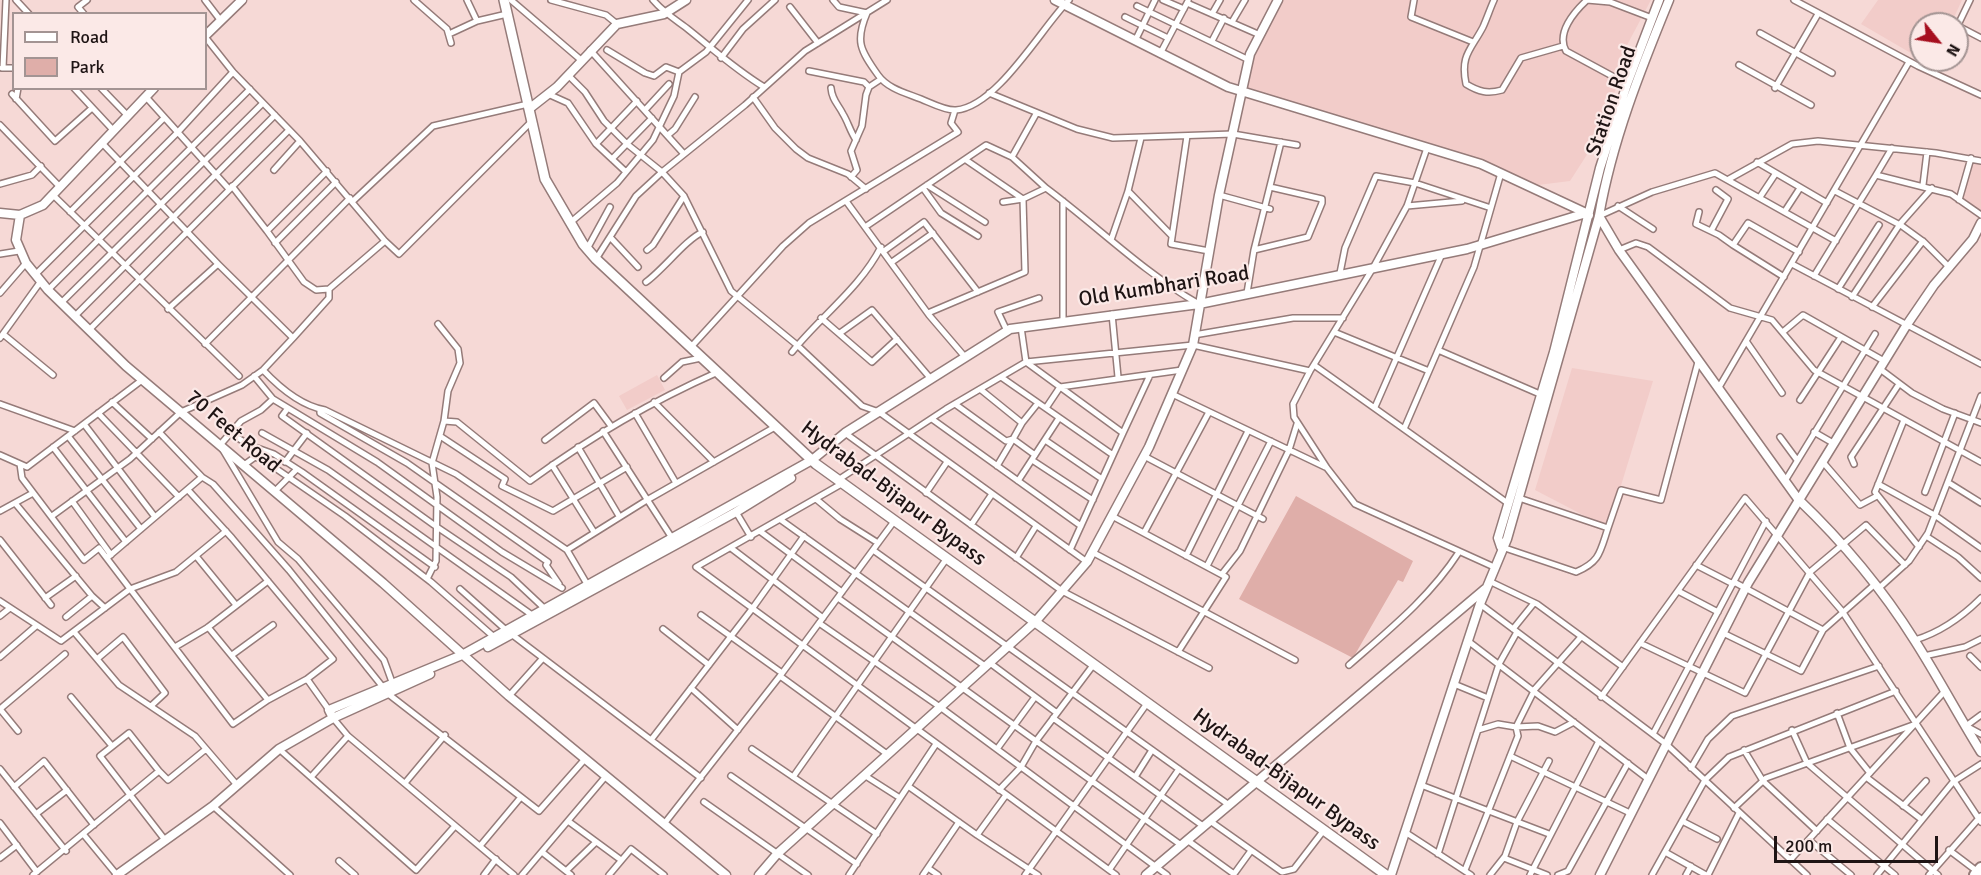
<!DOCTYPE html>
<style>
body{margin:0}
#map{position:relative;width:1981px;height:875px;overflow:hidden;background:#f6d9d6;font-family:Signika,sans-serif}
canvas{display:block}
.legend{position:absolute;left:12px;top:12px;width:195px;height:78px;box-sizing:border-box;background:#fbe9e7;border:2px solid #a39493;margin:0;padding:8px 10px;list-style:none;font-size:18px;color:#1e1414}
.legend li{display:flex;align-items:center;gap:12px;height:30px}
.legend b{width:30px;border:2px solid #a39493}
.north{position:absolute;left:1909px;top:12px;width:60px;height:60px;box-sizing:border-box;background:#fbe9e7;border:2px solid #a39493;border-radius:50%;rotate:120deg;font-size:16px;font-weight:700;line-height:24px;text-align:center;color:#1e1414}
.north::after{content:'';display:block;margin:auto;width:21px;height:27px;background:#a60f1f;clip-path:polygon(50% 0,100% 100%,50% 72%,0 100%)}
.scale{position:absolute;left:1774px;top:836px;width:164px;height:27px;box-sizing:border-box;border:3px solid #1e1414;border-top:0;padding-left:8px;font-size:18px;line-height:21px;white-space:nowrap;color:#1e1414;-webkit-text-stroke:4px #fbe9e7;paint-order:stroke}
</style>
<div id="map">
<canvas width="1981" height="875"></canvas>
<ul class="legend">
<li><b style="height:8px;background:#fff"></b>Road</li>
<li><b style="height:16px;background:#dfaea9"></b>Park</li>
</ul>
<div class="north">N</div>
<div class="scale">200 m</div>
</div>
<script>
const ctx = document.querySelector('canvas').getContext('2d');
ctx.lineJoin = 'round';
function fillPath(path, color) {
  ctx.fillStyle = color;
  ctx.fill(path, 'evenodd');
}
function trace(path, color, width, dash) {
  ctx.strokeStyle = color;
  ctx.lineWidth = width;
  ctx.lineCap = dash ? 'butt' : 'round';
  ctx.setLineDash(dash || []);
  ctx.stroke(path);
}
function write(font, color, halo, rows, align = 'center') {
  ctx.font = font + ' Signika,sans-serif';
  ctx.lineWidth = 4.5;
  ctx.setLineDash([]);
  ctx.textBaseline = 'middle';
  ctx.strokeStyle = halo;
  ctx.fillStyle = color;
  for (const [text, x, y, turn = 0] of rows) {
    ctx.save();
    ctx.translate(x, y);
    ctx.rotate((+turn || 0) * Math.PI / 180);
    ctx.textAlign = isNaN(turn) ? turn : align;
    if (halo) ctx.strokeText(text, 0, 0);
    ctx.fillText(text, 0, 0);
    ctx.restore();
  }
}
fillPath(new Path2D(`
 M1279 0H1651L1618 62 1616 89 1588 153 1570 181 1530 186 1481 164 1242 92 1253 51Z
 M1878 0H1962L1951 24H1921V59L1861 24Z
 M1971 158 1981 161V215L1959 200Z
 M1572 368 1653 381 1608 528 1535 490Z
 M657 375 665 390 627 410 619 396Z`), '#f2ccc9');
fillPath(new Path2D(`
 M1296 496 1413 561 1403 582 1398 580 1353 658 1239 599Z`), '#dfaea9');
const street = new Path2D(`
 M16 0 29 14
 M205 0 221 21
 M414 0 447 29 451 43
 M467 0 477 21
 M511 0 581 60
 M551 0 606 15 617 24
 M653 0C664 13 676 20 689 30 714 50 736 70 764 87
 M833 0 839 7 867 13C855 41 860 50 878 75 888 89 906 93 921 99 931 103 946 111 956 110 997 107 1042 27 1069 0
 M1163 0 1184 9
 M1414 0 1411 17 1473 42
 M1494 0C1490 9 1487 18 1483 27 1471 50 1460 55 1466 84 1479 92 1488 94 1502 90L1521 58 1563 46
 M1794 0 1918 66 1981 95
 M1187 3 1260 35
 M1137 6 1249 60
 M790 7 818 43
 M84 14 78 7 87 0
 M1212 14 1220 0
 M1125 17 1168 38
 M1232 22 1245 0
 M1958 26 1981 38
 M1957 27 1970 0
 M1760 33 1832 73
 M449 34 477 21 507 14
 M206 38 233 72 300 141 385 241 399 254 532 121
 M1135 41 1155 0
 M1212 41 1224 18
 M590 50 684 154
 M607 50 645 73 654 76 666 67 679 72
 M1160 54 1188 1
 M721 58 743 29 775 0
 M1739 65 1811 105
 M2 68H14
 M3 68 6 0
 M809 71 864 82 869 87
 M1934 73 1940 60
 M568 75 585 92 604 121 627 144 662 172 684 196 731 291 797 345 862 406 879 412 1087 562
 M1627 84 1566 51C1556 33 1574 12 1587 0L1610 2 1652 18
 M74 88 114 131
 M101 88 128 116
 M831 88C832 100 838 104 843 114 848 122 850 131 856 140
 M1775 88 1818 14
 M989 93 1077 129 1113 138 1233 134 1297 145
 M12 94 55 141 92 108
 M548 94 568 103 596 144 626 172
 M146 97 229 189
 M753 97 775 128 796 149 808 158 848 174 866 189
 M16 99 18 88
 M645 110 669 84
 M0 125 60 187
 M668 135 675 129 695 97
 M1187 136 1171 244 1209 251
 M102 143 218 264 168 309
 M596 144 637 101
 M1892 148 1876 175 1951 194 1981 215
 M1012 157 1036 114
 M612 159 652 118
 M1757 162 1827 203
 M274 170 300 141
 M327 171 267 231 304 282 316 290 329 289
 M851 177 857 170 851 151 862 126 866 95 869 87 881 79
 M1729 179 1792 144 1818 141 1936 153 1981 161
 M0 184 32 175 41 166
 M927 185 985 222
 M1923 185 1927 152
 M232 186 267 231
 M1270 187 1322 199V203L1308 237 1254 250 1281 142
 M923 188 941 213 978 236
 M1128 191 1172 236
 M1835 191 1902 226 1924 242 1950 268
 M53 195 239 376
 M1219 195 1270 209
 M1760 197 1776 173
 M1959 200 1971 158
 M353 201 433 126 528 104
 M846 201 929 315 965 357
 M1003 202 1023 199 1046 188C1097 226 1142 271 1197 303
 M1407 206 1462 201
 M1618 206 1653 229
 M1785 211 1800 188
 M70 212 164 118
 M1699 212 1696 224 1719 235 1733 245
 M1599 216 1652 192 1715 173 1836 241
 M571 222 617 183 653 140 674 96 679 72 706 52 748 0
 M865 227 986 145 1012 157 1046 188
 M1711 231 1728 199 1716 190
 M610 237 638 267
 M1111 240 1128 191 1141 138
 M275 243 336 182
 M587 249 610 207
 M647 250 653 245 684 196
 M1619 250 1636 243 1648 247 1730 308 1772 320 1814 370 1981 462
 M884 251 924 222 978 292
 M0 254 19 251
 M596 259 636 196 662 172 745 105 805 51 887 0
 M892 262 933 233
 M218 264 293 338 329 298V289L385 241
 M1792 264 1981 364
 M1340 273 1345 248 1376 176 1415 183 1491 208
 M35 275 178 132 233 72
 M1814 276 1876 175
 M1784 277 1733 245 1748 223 1799 252
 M646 282C664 269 686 239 703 232
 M1838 289 1879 225
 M48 290 250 89
 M0 293 26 263
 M1247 293 1254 250
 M1852 297 1900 224 1932 188
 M61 303 263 103
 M1872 307 1923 241
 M928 313 1025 272 1023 199 966 160
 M1112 314 1118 377
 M75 316 275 115
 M821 318 872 362 897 339
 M1063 321V201
 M1021 327 1026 362 1123 433 1070 550
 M89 330 289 130
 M1007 331 998 312 1039 298
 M1784 331 1803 315 1884 361
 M1334 332 1429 371 1474 267 1501 173
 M840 333 872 310 931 379
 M3 334 53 375
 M1194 335 1293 318H1343
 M0 338 41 281
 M1746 341 1782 393
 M205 344 350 198
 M691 347 783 246 809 223 958 132 951 123 955 110
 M1438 350 1542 395
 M792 352C821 316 860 288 881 247
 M1314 365 1404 429 1429 371
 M1880 369 1912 393 1943 409 1981 423
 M263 370C279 387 302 406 325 410L456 474 567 550 587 584
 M1310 371 1293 404 1294 417 1327 468 1355 504 1494 567
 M254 376 273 399 377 462 502 552 562 588
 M1001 377 1113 455
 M664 378 682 362 701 358
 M980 389 1022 423
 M1718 389 1909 62
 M1172 394 1325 467
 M273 399 261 410 241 421 220 445 278 542 298 559 384 660 392 682
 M1800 400 1841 337
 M112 402 152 439
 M654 402 714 462
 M0 404 75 431
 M955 404 1006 441 1013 439 1022 423 1038 403
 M1375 407 1442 254
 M288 408 282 416 434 525 511 577 544 608
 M1046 408 1060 387 1182 370
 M320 409V413L407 463 548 562 546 565 559 584
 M98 413 179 497
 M635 413 676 483
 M932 419 1081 526
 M1904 420 1875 492 1919 547
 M444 421 457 422 530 481C589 438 650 402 718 372
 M84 424 155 517
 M1404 429 1509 504
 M603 431 672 538
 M1814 432 1833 443
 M230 433 249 445 274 454 302 472 435 567
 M262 433 328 470 532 615
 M845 433 1062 591 1209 668
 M1123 433 1150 375
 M68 436 141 529
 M440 436 505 479 502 486 553 511 627 467
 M1780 437 1797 460
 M545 440 594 403 611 426
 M1045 440 1102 479
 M53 447 126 542
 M578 447 619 516
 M0 455 27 467 142 380
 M1144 456 1263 519
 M1032 460 1093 500
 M1822 461 1860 505 1877 496
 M285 462 307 433
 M20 464 22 478 84 560 99 548 233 724 268 700 208 627
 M1854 464 1851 457 1899 384
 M244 465 255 457 265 461 345 516 431 582 494 637
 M552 465 594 532
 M997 466 1013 439 1035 455
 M202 477 213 484 289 570 382 686
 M838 480 946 409 1026 362 1193 345 1310 371 1373 268 1407 206 1427 148
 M1018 481 1059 418
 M1785 481 1875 334
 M843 483 696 567 1116 875
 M1949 483 1981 503
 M1878 484 1936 516 1981 548
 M188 490 232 538 333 659 307 679 329 710
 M275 491 297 469
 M1925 492 1955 413
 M926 493 947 462
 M1519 498 1608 528 1621 490 1661 500 1698 362
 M816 499 840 519 878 543
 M72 501 111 555
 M15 503 92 596 66 617
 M0 511 33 493
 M736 512 751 537
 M52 516 130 459 181 412 242 385 263 370 293 338
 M1112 516 1226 577 1178 652
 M781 520 985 666
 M971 525 992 494
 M761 532 842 592
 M1144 533 1209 412
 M1926 536 1958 557 1981 578
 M0 540 51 605
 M1502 547 1576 572C1600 562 1600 552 1608 528
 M731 548 823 618
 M567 550 647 500 775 427
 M873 550 1229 805
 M1092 552 1295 660
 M196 556 236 605
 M1186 556 1248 431
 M107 558 202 477 159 432
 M1016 558 1036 526
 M1696 565 1733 584
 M1207 566 1271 441
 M1222 574 1240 551 1289 450 1297 424
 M427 579 436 561 437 497 432 463 444 421 448 391 460 363 458 349 438 324
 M1489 581 1537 604 1623 667
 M1734 582 1823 630
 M460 589 506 630 701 778
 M1878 589 1909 561 1928 533 1981 396
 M1678 591 1718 612
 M92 596 105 608
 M45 598 76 576
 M838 598 1036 741 1094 664
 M0 601 61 641 130 589 176 572 226 531
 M1480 604 1666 744 1807 875
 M701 615 782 673
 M0 616 10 608
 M819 623 940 707 1167 875
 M663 629 709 665
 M1513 629 1534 603
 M75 633 119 685 195 736 237 785
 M1723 633 1801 671 1823 630 1874 585
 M1915 640C1941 632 1962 617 1981 598
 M1468 641 1648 779
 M1640 643 1745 693 1810 572 1866 525 1905 565
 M175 647 207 628 268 581
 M232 655 273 625
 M1924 656 1965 647 1981 639
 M1970 656 1981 667
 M0 657 36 626
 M97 659 123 637 165 693 151 706
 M990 663 1057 713
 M1349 665C1389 630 1430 597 1459 552
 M780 676 887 754
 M1454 684 1488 698
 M691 688 738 730
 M387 693 539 811 585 759
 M509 696 543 658
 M71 697 112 746
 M1601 697 1745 498 1842 611 1981 822
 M268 700 307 679
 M0 709 65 654
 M0 709 18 731
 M1837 713 1850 748 1870 773
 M1981 715 1966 726 1981 734
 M333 718 348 736 514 875
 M1053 718 1203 826
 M1478 730 1498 724 1516 727 1538 726 1555 732 1574 722
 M1792 730 1807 763 1938 875
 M1653 734 1766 521
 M651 740 752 609 804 536
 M279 749 416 870 455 826
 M752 749 877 834
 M997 749 1035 697
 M1744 750 1763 781 1817 831
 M1510 756 1630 813
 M1691 768 1708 739 1732 716 1879 666
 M0 769 66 851
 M159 771 129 733 100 756 165 840
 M864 775 900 798
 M731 776 857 864
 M311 777 348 736
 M793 777 947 558
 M1135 777 1152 750
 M1866 777 1921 819
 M405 783 445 735
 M1421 785 1549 834
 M908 786 977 835 1006 795
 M14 787 44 761 94 825
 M999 790 1021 767 1036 741 1181 845
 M704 802 808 875
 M213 806 290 875
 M1903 806 1926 781
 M1734 808 1766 778 1913 725
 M36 814 67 790
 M1827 819 1895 875
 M568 821 621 860
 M1210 821 1282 872 1294 869 1324 830
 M1682 821 1717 839
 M0 823 37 872
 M664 824 780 676 895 520
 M1405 832 1471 875
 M84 835 117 875
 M977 835 1038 875
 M1187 840 1234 874 1250 852
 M1809 840 1851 875
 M480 846 521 797
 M1949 850 1978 872
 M542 852 571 875
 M1665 852 1706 875
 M1438 854 1499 664 1517 632
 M0 858 17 845
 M1504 858 1547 875
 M1790 860 1945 691
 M339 861 355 875
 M928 868 938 875
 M567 870 596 842
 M1109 870 1179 769
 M1465 870 1518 736 1516 727 1535 689 1581 637
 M33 875 159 771 168 780 206 749
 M484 875 496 859
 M522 875 606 776
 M609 875 631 849 664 875
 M849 875 936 744
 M923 875 959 822
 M1025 875 1148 702
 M1490 875 1505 856 1517 822 1549 761
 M1530 875 1599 741
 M1558 875 1568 871 1628 763
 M1652 875 1705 780 1729 757 1896 691
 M1686 875 1691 866
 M1708 875 1739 813
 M1877 875 1953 782 1981 764
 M1929 875 1981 816`);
const secondary = new Path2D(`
 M1055 0 1228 87 1481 164 1586 213
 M206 35 242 0
 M529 109 557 87 617 24 664 14 686 0
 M0 213 20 215 43 205 154 88
 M20 215 16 240 26 263 48 290 126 366 383 583 509 696 726 875
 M1599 216 1619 250 1798 499C1841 540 1883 590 1915 641 1938 677 1958 715 1981 752
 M1501 547 1498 538 1554 352 1600 168 1627 84 1659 0
 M488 647 736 512 791 478
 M333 718 329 710 462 655 812 460 845 433 1010 329 1199 304 1467 249 1583 214 1589 215
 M117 875 213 806 279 749 333 718 430 674
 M759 875 777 854 1036 621 1087 562 1149 447 1193 345 1219 195 1250 54 1278 0
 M1146 875 1485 589
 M1391 875 1480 604 1507 539 1599 216C1612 141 1640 71 1669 0
 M1600 875 1748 583 1906 326 1934 285 1973 239 1981 223`);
const primary = new Path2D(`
 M504 0 545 179 583 244 596 259 816 464 1386 875`);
const highway = new Path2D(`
 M1975 875 1981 868`);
trace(street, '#957b79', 8);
trace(secondary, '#957b79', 11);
trace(primary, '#957b79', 12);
trace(highway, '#957b79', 14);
trace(street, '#fff', 5);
trace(secondary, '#fff', 8);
trace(primary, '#fff', 9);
trace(highway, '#fff', 10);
write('21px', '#1e1414', '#fbe9e7', [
 ["Station Road",1612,101,-71],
 ["Old Kumbhari Road",1164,287,-9],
 ["70 Feet Road",233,432,40],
 ["Hydrabad-Bijapur Bypass",893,494,37],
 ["Hydrabad-Bijapur Bypass",1286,780,36]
]);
</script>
